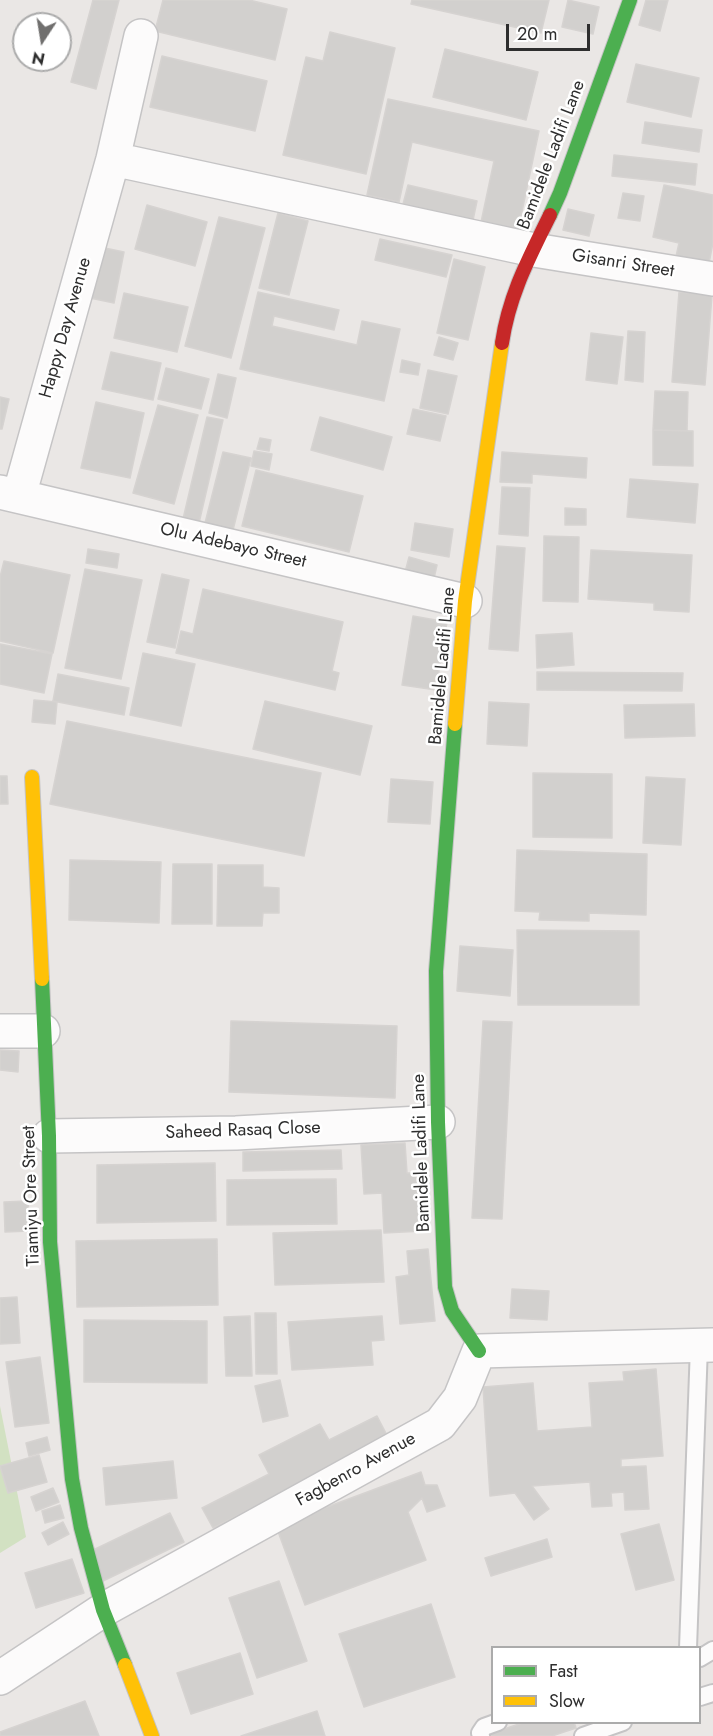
<!DOCTYPE html>
<style>
body{margin:0}
#map{position:relative;width:713px;height:1736px;overflow:hidden;background:#eae7e5;font-family:Jost,sans-serif}
canvas{display:block}
.legend{position:absolute;left:491px;top:1646px;width:210px;height:78px;box-sizing:border-box;background:#fff;border:2px solid #ababab;margin:0;padding:8px 10px;list-style:none;font-size:18px;color:#2e2e2e}
.legend li{display:flex;align-items:center;gap:12px;height:30px}
.legend b{width:30px;border:2px solid #ababab}
.north{position:absolute;left:12px;top:12px;width:60px;height:60px;box-sizing:border-box;background:#fff;border:2px solid #ababab;border-radius:50%;rotate:192deg;font-size:16px;font-weight:700;line-height:24px;text-align:center;color:#2e2e2e}
.north::after{content:'';display:block;margin:auto;width:21px;height:27px;background:#706f6e;clip-path:polygon(50% 0,100% 100%,50% 72%,0 100%)}
.scale{position:absolute;left:506px;top:24px;width:84px;height:27px;box-sizing:border-box;border:3px solid #2e2e2e;border-top:0;padding-left:8px;font-size:18px;line-height:21px;white-space:nowrap;color:#2e2e2e;-webkit-text-stroke:4px #fff;paint-order:stroke}
</style>
<div id="map">
<canvas width="713" height="1736"></canvas>
<ul class="legend">
<li><b style="height:8px;background:#4caf50"></b>Fast</li>
<li><b style="height:8px;background:#ffc107"></b>Slow</li>
</ul>
<div class="north">N</div>
<div class="scale">20 m</div>
</div>
<script>
const ctx = document.querySelector('canvas').getContext('2d');
ctx.lineJoin = 'round';
function fillPath(path, color) {
  ctx.fillStyle = color;
  ctx.fill(path, 'evenodd');
}
function trace(path, color, width, dash) {
  ctx.strokeStyle = color;
  ctx.lineWidth = width;
  ctx.lineCap = dash ? 'butt' : 'round';
  ctx.setLineDash(dash || []);
  ctx.stroke(path);
}
function write(font, color, halo, rows, align = 'center') {
  ctx.font = font + ' Jost,sans-serif';
  ctx.lineWidth = 5;
  ctx.setLineDash([]);
  ctx.textBaseline = 'middle';
  ctx.strokeStyle = halo;
  ctx.fillStyle = color;
  for (const [text, x, y, turn = 0] of rows) {
    ctx.save();
    ctx.translate(x, y);
    ctx.rotate((+turn || 0) * Math.PI / 180);
    ctx.textAlign = isNaN(turn) ? turn : align;
    if (halo) ctx.strokeText(text, 0, 0);
    ctx.fillText(text, 0, 0);
    ctx.restore();
  }
}
fillPath(new Path2D(`
 M0 1406 26 1537 0 1553Z`), '#d2e1c2');
const building = new Path2D(`
 M93 0H119L96 89 71 82Z
 M163 0H249L287 9 275 60 155 31Z
 M412 0H549L541 33 411 4Z
 M568 0 599 7 593 34 562 27Z
 M646 0H668L660 31 639 25Z
 M330 32 395 48 366 174 283 155 306 57 323 61Z
 M445 49 538 72 526 120 433 97Z
 M162 56 267 81 255 131 150 107Z
 M636 64 699 78 691 117 627 102Z
 M388 99 539 131 517 235 480 227 494 161 412 142 399 202 367 195Z
 M645 122 702 130 699 152 642 143Z
 M614 155 697 164 695 185 612 176Z
 M408 185 477 201 472 225 402 208Z
 M664 185 713 195V243L708 268 675 261 679 243 653 237Z
 M623 193 644 196 640 221 618 218Z
 M147 205 207 222 195 266 135 249Z
 M568 209 594 215 589 236 563 230Z
 M278 213 308 221 289 295 259 288Z
 M219 217 265 228 231 358 185 346Z
 M380 239 452 255 446 277 375 260Z
 M100 247 124 252 114 303 90 298Z
 M454 259 485 267 468 340 437 333Z
 M258 292 339 310 334 330 274 316 272 326 357 345 362 321 400 329 384 401 240 369Z
 M679 292 712 295 705 385 672 382Z
 M124 293 188 307 177 352 114 338Z
 M628 331 645 332 643 382 625 380Z
 M591 333 623 337 617 384 586 380Z
 M439 337 458 343 453 360 434 355Z
 M111 352 161 363 153 400 102 389Z
 M402 360 420 364 418 375 400 372Z
 M166 368 209 379 201 409 158 399Z
 M428 370 457 376 448 414 420 408Z
 M218 374 236 378 227 418 209 413Z
 M655 391 688 392 687 431 653 430Z
 M0 397 9 399 2 429H0Z
 M96 402 144 413 130 478 81 468Z
 M158 405 198 415 174 504 133 493Z
 M413 409 446 416 440 441 407 434Z
 M207 417 223 420 199 523 183 519Z
 M320 417 392 437 383 470 311 450Z
 M653 430 693 431V466L653 465Z
 M260 438 271 440 269 451 257 449Z
 M254 451 272 454 269 470 251 466Z
 M223 452 251 458 232 534 204 527Z
 M502 452 587 458 586 478 532 474V483L500 482Z
 M256 470 363 496 349 552 242 526Z
 M630 479 698 484 695 523 627 517Z
 M502 487 530 488 528 536 499 534Z
 M565 508 586 509V525H565Z
 M415 523 453 529 449 557 411 550Z
 M544 536 579 537 578 602 543 601Z
 M497 546 525 548 518 651 489 649Z
 M88 549 119 554 117 568 86 563Z
 M591 550 692 555 689 612 654 610V603L588 599Z
 M409 557 437 565 432 587 403 580Z
 M4 561 70 575 53 653 0 641V577Z
 M85 569 142 580 121 679 65 668Z
 M162 574 189 580 175 648 147 642Z
 M203 589 343 622 332 671 339 673 335 690 176 653 181 631 193 634Z
 M413 616 447 622 436 690 402 685Z
 M572 633 574 665 537 668 536 635Z
 M0 644 52 654 44 693 0 684Z
 M143 653 195 664 181 726 130 715Z
 M537 672 683 673 682 691 537 690Z
 M58 674 129 688 124 715 53 701Z
 M34 700 57 702 55 724 32 722Z
 M265 701 372 726 360 775 253 749Z
 M489 702 529 704 527 746 487 744Z
 M694 704 695 736 625 738 624 705Z
 M67 721 321 773 304 856 50 804Z
 M533 773 612 774V838L533 837Z
 M0 776H7L8 804H0Z
 M646 777 685 779 681 845 643 843Z
 M391 779 433 782 430 824 388 822Z
 M517 850 647 854 646 915 589 913V921L539 920 540 912 515 911Z
 M70 860 161 862 159 923 69 920Z
 M173 864H212V924H172Z
 M218 865H263V887L279 888V913H263L262 926H217Z
 M517 930 639 931V1005H518Z
 M460 946 513 950 510 996 457 991Z
 M231 1021 397 1026 395 1098 229 1092Z
 M483 1021 512 1022 502 1219 472 1218Z
 M0 1050 19 1051 18 1072 0 1070Z
 M405 1143 407 1173H420L423 1231 384 1233 382 1193 364 1194 361 1145Z
 M341 1150 342 1169 243 1171V1152Z
 M215 1163 216 1221 97 1223V1165Z
 M336 1179 337 1224 227 1225V1180Z
 M28 1201 30 1231 5 1232 4 1202Z
 M381 1230 384 1282 275 1285 273 1233Z
 M217 1239 218 1305 77 1307 76 1241Z
 M428 1249 435 1321 400 1324 396 1277 409 1275 407 1251Z
 M512 1289 549 1291 547 1320 510 1318Z
 M17 1297 20 1343 0 1344V1298Z
 M255 1313H276L277 1374H256Z
 M250 1316 252 1376H226L224 1317Z
 M382 1316 384 1340 371 1341 373 1365 292 1370 288 1322Z
 M84 1320 207 1321V1383L84 1382Z
 M40 1357 49 1423 15 1427 6 1362Z
 M656 1369 663 1456 621 1459V1467L646 1466 649 1509 625 1510 624 1492 611 1493 612 1506 592 1507 590 1482 532 1486 549 1509 534 1520 515 1493 490 1496 483 1387 533 1383 537 1431 592 1427 589 1383 624 1381 623 1372Z
 M280 1380 288 1416 263 1422 255 1386Z
 M377 1416 389 1439 213 1528 202 1508 269 1474 259 1455 320 1424 329 1440Z
 M47 1437 50 1450 29 1456 26 1443Z
 M39 1455 47 1482 8 1493 0 1466Z
 M173 1461 177 1498 106 1505 103 1468Z
 M421 1472 425 1485H437L445 1506 427 1512 422 1498 408 1512 426 1560 305 1605 276 1526Z
 M53 1488 59 1502 36 1511 31 1497Z
 M60 1505 64 1518 45 1523 42 1511Z
 M170 1513 184 1542 103 1581 89 1552Z
 M63 1522 69 1534 48 1545 42 1533Z
 M659 1524 674 1580 636 1590 621 1534Z
 M547 1539 552 1557 491 1576 485 1558Z
 M72 1559 84 1593 36 1608 25 1573Z
 M279 1581 307 1661 257 1678 229 1598Z
 M431 1604 455 1677 364 1707 339 1634Z
 M240 1653 253 1694 191 1714 177 1673Z
 M85 1701 99 1736H0V1732Z
 M317 1711 325 1736H241Z
 M525 1722H574L576 1728 552 1736H489V1734Z`);
fillPath(building, '#d2d0ce');
trace(building, '#d6d3d1', 1.5);
const lane = new Path2D(`
 M688 1648 699 1346
 M700 1658 713 1650
 M700 1697 713 1693
 M481 1736 480 1733 484 1727 498 1722
 M583 1736 623 1722`);
const street = new Path2D(`
 M113 159 534 250 713 279
 M0 492 465 601
 M19 496 113 159 141 36
 M0 1031H43
 M49 1136 236 1133 438 1122
 M0 1678 103 1610 440 1424 460 1398 479 1351 713 1345`);
const fast = new Path2D(`
 M550 215 560 193 630 0
 M455 724 436 971 438 1122 445 1287 452 1311 479 1351
 M42 979 49 1136 50 1242 72 1479 81 1528 103 1610 125 1665`);
const slow = new Path2D(`
 M455 724 465 601 502 343
 M32 777 42 979
 M125 1665 152 1736`);
const jam = new Path2D(`
 M502 343C509 295 529 258 550 215`);
trace(lane, '#c5c4c5', 20);
trace(street, '#c5c4c5', 36);
trace(fast, '#c5c4c5', 16);
trace(slow, '#c5c4c5', 16);
trace(jam, '#c5c4c5', 16);
trace(lane, '#fcfbfb', 16);
trace(street, '#fcfbfb', 33);
trace(fast, '#4caf50', 14);
trace(slow, '#ffc107', 14);
trace(jam, '#c62828', 14);
write('18px', '#2e2e2e', '#fff', [
 ["Bamidele Ladifi Lane",552,155,-69],
 ["Gisanri Street",623,264,9],
 ["Happy Day Avenue",66,328,-74],
 ["Olu Adebayo Street",233,546,13],
 ["Bamidele Ladifi Lane",443,666,-85],
 ["Saheed Rasaq Close",243,1131,-2],
 ["Bamidele Ladifi Lane",422,1153,-92],
 ["Tiamiyu Ore Street",32,1196,-92],
 ["Fagbenro Avenue",356,1470,-29]
]);
</script>
